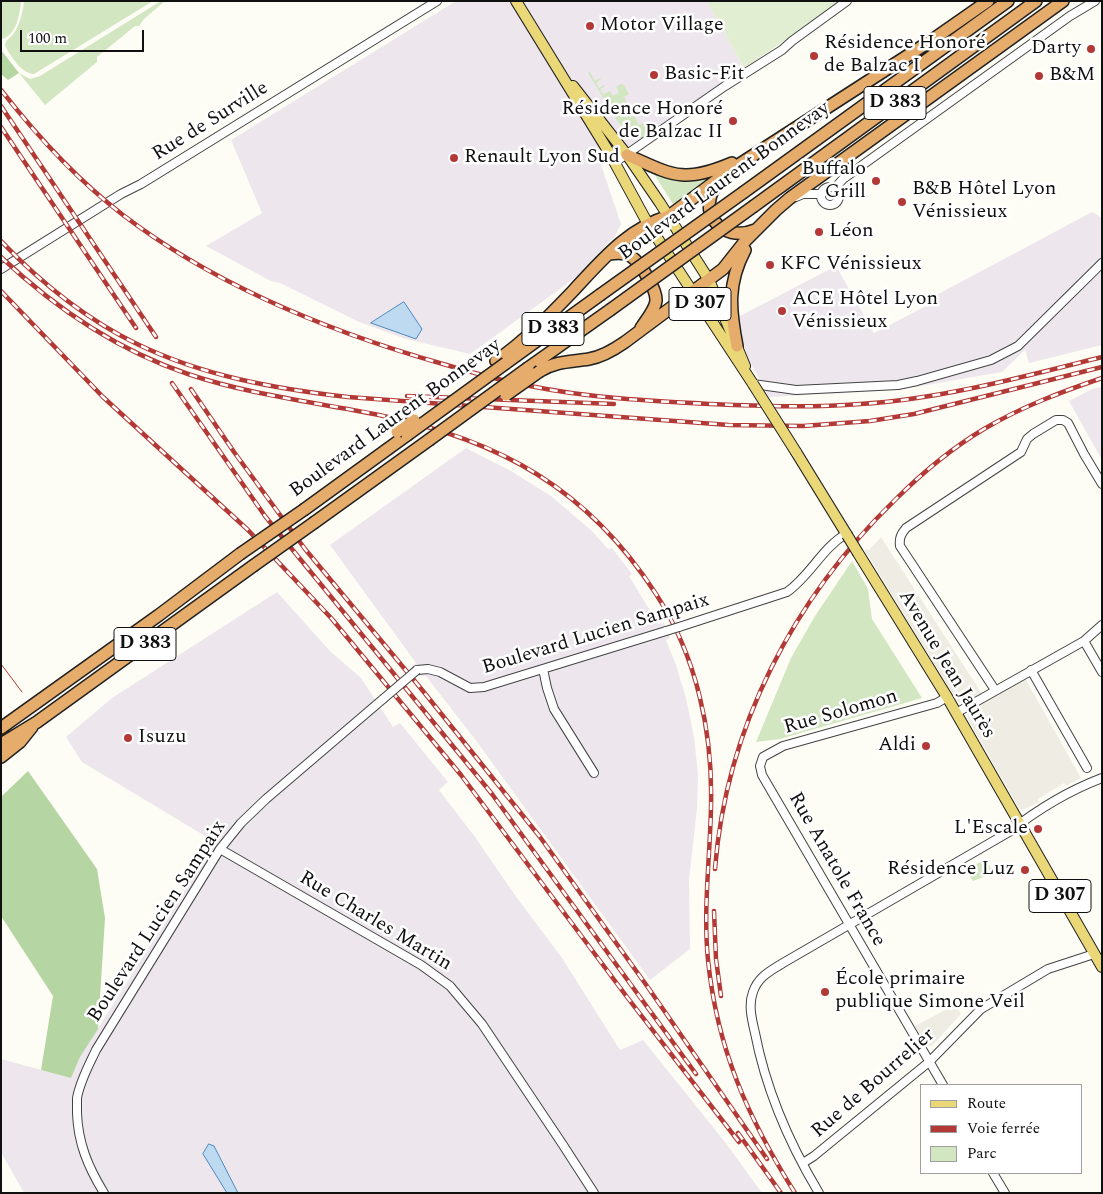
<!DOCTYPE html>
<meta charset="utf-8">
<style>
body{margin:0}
#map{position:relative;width:1103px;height:1194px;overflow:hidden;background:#fefdf5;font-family:Spectral,serif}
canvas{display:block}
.frame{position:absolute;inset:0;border:2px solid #101010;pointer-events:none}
.legend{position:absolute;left:920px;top:1084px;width:162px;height:90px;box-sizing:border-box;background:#fff;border:1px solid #9f9f9f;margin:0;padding:6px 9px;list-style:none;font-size:15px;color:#101010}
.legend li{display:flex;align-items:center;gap:10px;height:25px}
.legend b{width:25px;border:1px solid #9f9f9f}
.scale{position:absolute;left:20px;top:30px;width:124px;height:22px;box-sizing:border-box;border:2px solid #101010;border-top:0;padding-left:6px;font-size:15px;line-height:18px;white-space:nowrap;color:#101010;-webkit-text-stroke:4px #fff;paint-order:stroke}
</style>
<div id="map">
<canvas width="1103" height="1194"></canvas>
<div class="frame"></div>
<ul class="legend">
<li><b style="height:6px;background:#ead778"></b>Route</li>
<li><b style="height:6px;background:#b33936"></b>Voie ferrée</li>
<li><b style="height:14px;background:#d1e6c1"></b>Parc</li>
</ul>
<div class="scale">100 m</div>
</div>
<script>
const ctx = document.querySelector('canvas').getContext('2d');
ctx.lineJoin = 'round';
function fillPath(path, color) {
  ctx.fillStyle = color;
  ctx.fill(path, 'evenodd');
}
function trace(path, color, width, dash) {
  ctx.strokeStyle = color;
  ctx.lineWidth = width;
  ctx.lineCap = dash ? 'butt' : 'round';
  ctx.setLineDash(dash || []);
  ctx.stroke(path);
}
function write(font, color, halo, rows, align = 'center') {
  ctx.font = font + ' Spectral,serif';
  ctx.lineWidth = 5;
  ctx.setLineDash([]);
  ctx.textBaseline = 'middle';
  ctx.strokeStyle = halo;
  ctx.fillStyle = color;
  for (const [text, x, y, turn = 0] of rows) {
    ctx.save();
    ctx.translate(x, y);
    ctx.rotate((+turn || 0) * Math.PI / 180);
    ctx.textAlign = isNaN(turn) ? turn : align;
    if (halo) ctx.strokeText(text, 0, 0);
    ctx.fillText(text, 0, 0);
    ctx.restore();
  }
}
fillPath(new Path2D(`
 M456 1H707L744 68 601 165 621 224 615 236 575 278 470 354 406 339 359 322 280 283 271 281 206 246 262 213 231 140Z
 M1092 212 1102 218V345L1029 363 1025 350 1002 372 898 390 769 397 742 348 736 318 836 266 874 333 930 304 929 299Z
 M1102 387V460L1069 401 1092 389Z
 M466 448 511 471 551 496 592 531 608 549 612 548 632 574 629 576 658 624 664 623 670 638 666 640 676 665 686 698 694 737 698 774 697 809 689 879 690 949 650 980 477 742 426 676H418L415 678 408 670 416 663 330 545Z
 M277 592 330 651 361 678 393 727 400 723 448 782 439 790 475 837 517 898 562 958 620 1050 643 1040 725 1142 762 1193H24L1 1152V1059L71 1078 80 1057 215 842 82 762 66 737 112 698Z`), '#ede6ed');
fillPath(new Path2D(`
 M1 1H21C20 14 16 37 1 39Z
 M24 1H153L34 74C22 74 10 56 5 45 6 39 11 38 14 33 20 24 23 11 24 1Z
 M161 1H165L144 19 139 26H135L97 57V62L45 105 19 73 30 79 40 76Z
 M590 72 595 81 600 78 601 79 596 83 599 88 604 85 605 86 600 89 603 94 610 91 613 96 619 93 616 87 621 84 624 85 629 94 624 97 639 125 645 122 651 131 642 138 632 137 618 122 588 73Z
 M652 171 688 180 712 177 688 200 682 218Z
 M852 561 868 589 872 619 922 698 780 739 756 742 791 658 815 616Z
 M985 859 994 873 973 881 966 870Z`), '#d1e6c1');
fillPath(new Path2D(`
 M1 50 19 73 8 80 1 74Z
 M28 771 97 869 105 918 98 1029 80 1057 71 1078 41 1070 53 996 1 916V797Z`), '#b5d5a2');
fillPath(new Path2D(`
 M707 1H839L823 15 744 68Z`), '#e2eed2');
fillPath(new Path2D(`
 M881 537 982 694 964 704 957 701 864 549 869 550Z
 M1025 678 1081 778 1066 786 1064 783 1038 799 1040 802 1022 810 1018 807 968 719 967 712 969 710Z
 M957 1007 961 1014 932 1046H926L915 1026 949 1008 950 1011Z`), '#efede3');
const water = new Path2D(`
 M404 302 422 329 416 339 371 323Z
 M209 1144 214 1146 238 1193H227L203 1154Z`);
fillPath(water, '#bedaf0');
trace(water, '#4d89c0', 1);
const minor = new Path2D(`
 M614 163 725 86 782 50 792 41 847 1
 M821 196a9 9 0 1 1 18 0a9 9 0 1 1-18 0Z
 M835 188 843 179 1070 16 1095 1
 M796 197 803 194H820
 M1 269 121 194 141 184 437 1
 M753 384 796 390 898 385 917 381 991 360 1018 346 1102 263
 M1102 625 1084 641 1102 672
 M679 627 787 592C810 576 822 548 846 534
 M543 669 547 688 554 709 594 773
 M417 670 428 669 440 672 470 688 484 687 666 631
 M1031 670 1087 768
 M995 690 900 546C899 538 901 534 906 528L1021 452 1027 439 1033 434 1056 420H1063L1068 423 1084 454 1102 484
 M956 713 1084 641
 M220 849 421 965 450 986 482 1024 563 1145 594 1193
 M943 1085 762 775 760 766 763 757 783 746 937 703 947 697
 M803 1163 814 1156 929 1062 981 1009 1048 969 1094 954
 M993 1173 1005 1193
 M104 1193C88 1167 78 1143 77 1113 77 1108 77 1102 77 1098 80 1081 89 1065 96 1050L220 849 241 823 266 799 383 699
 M819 1193C789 1143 766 1090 755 1033 752 1020 748 1005 753 992 758 977 770 971 783 963L1009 832C1038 809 1068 791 1102 778`);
const major = new Path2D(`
 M516 1 610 154 648 224 753 384
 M573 86 627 155 660 203 709 280 745 366
 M796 452 847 535
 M858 553 947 697 1102 967`);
const highway = new Path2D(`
 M627 155C672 175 683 184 732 163
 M719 182C694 210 721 244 755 230
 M744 192 1008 1
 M754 206 1036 1
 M609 254C616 253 626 252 632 257 641 264 657 290 656 301 655 310 646 320 641 328
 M737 346C730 310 727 284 745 250
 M496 361C525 341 549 316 573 291 601 261 628 228 669 216L729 171 935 38 988 1
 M506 363 600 295
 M528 368 610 310
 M540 371C556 361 571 362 589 359 601 357 615 349 625 342L723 269 746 240 776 210 790 198 1063 1
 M305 509 407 435
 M315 522 429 440
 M1 728 159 615 240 554
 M1 744 37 722 253 566
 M1 757 20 742 32 727`);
trace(minor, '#434343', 10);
trace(major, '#212121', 12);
trace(highway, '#212121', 14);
trace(minor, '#fff', 8);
trace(major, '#ead778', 10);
trace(highway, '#e5ac6b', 11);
trace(new Path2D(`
 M1 664 22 692`), '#b33936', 1);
const rail = new Path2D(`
 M1 90C37 136 76 179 123 215 216 286 330 332 443 364 471 372 501 381 530 386 589 398 650 401 710 404 760 406 810 408 860 404 942 399 1022 377 1102 357
 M1 106 156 337
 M1 127 136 328
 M1 241C40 282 86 319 137 344 203 376 276 389 348 397L729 425 803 426 870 421 914 414 1102 367
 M1 257C55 308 117 350 188 374 250 395 315 402 379 415 500 440 588 489 656 594 697 657 713 733 711 807 710 858 703 910 708 960 717 1049 748 1118 795 1193
 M1 291 103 397 248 530 332 619 461 775 627 997 739 1142
 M172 383 265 516 492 794 696 1074
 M191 389 234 452 305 549 423 691 540 837 647 986 767 1159
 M407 396 614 404
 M715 869C726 727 794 598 895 500 922 473 952 448 984 429 1021 407 1061 392 1102 378
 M714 911 716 959 721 996
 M738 1133 781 1193`);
trace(rail, '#b33936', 4.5);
trace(rail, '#fff', 2.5, [8]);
const minorBridge = new Path2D(`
 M666 631 679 627
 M383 699 417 670`);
const majorBridge = new Path2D(`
 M753 384 796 452
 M847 535 858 553`);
const highwayBridge = new Path2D(`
 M600 295 744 192
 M610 310 754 206
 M506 395 540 371
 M397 432 414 420
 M407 435 506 363
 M429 440 528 368
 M240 554 305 509
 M253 566 315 522`);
trace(minorBridge, '#434343', 10, []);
trace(majorBridge, '#212121', 12, []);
trace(highwayBridge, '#212121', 14, []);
trace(minorBridge, '#fff', 8);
trace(majorBridge, '#ead778', 10);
trace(highwayBridge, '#e5ac6b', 11);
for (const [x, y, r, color] of [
 [590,26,5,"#b33936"],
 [1091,49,5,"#b33936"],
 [814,56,5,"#b33936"],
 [654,75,5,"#b33936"],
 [1039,76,5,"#b33936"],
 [733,121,5,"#b33936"],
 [454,158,5,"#b33936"],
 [876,181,5,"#b33936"],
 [902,202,5,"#b33936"],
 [819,232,5,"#b33936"],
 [770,265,5,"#b33936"],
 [782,311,5,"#b33936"],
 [128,738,5,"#b33936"],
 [926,746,5,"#b33936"],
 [1038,829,5,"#b33936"],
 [1025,870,5,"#b33936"],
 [825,992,5,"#b33936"]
]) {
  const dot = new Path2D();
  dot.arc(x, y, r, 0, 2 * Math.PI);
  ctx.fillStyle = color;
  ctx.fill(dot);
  trace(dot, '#fff', 2);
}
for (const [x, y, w] of [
 [895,103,62],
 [700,304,62],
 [553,329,62],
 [145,644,62],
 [1060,896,62]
]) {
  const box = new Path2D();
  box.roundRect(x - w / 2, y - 16.5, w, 33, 4);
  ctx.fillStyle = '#fff';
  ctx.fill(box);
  trace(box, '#101010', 1);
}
write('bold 19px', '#101010', null, [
 ["D 383",895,103],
 ["D 307",700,304],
 ["D 383",553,329],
 ["D 383",145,644],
 ["D 307",1060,896]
]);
write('20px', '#101010', '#fff', [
 ["Motor Village",600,26],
 ["Résidence Honoré",824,44],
 ["de Balzac I",824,67],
 ["Darty",1081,49,"right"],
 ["Basic-Fit",664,75],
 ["B&M",1049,76],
 ["Résidence Honoré",723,110,"right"],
 ["de Balzac II",723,133,"right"],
 ["Renault Lyon Sud",464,158],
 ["Buffalo",866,170,"right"],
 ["Grill",866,193,"right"],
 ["B&B Hôtel Lyon",912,190],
 ["Vénissieux",912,213],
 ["Léon",829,232],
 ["KFC Vénissieux",780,265],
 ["ACE Hôtel Lyon",792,300],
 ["Vénissieux",792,323],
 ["Isuzu",138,738],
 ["Aldi",916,746,"right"],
 ["L'Escale",1028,829,"right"],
 ["Résidence Luz",1015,870,"right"],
 ["École primaire",835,980],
 ["publique Simone Veil",835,1003]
], 'left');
write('20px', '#101010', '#fff', [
 ["Rue de Surville",211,122,-32],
 ["Boulevard Laurent Bonnevay",725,182,-36],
 ["Boulevard Laurent Bonnevay",396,419,-36],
 ["Boulevard Lucien Sampaix",596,635,-17],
 ["Avenue Jean Jaurès",946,665,59],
 ["Rue Solomon",841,713,-16],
 ["Rue Anatole France",836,870,60],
 ["Boulevard Lucien Sampaix",158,922,-57],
 ["Rue Charles Martin",375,922,31],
 ["Rue de Bourrelier",874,1084,-41]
]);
</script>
